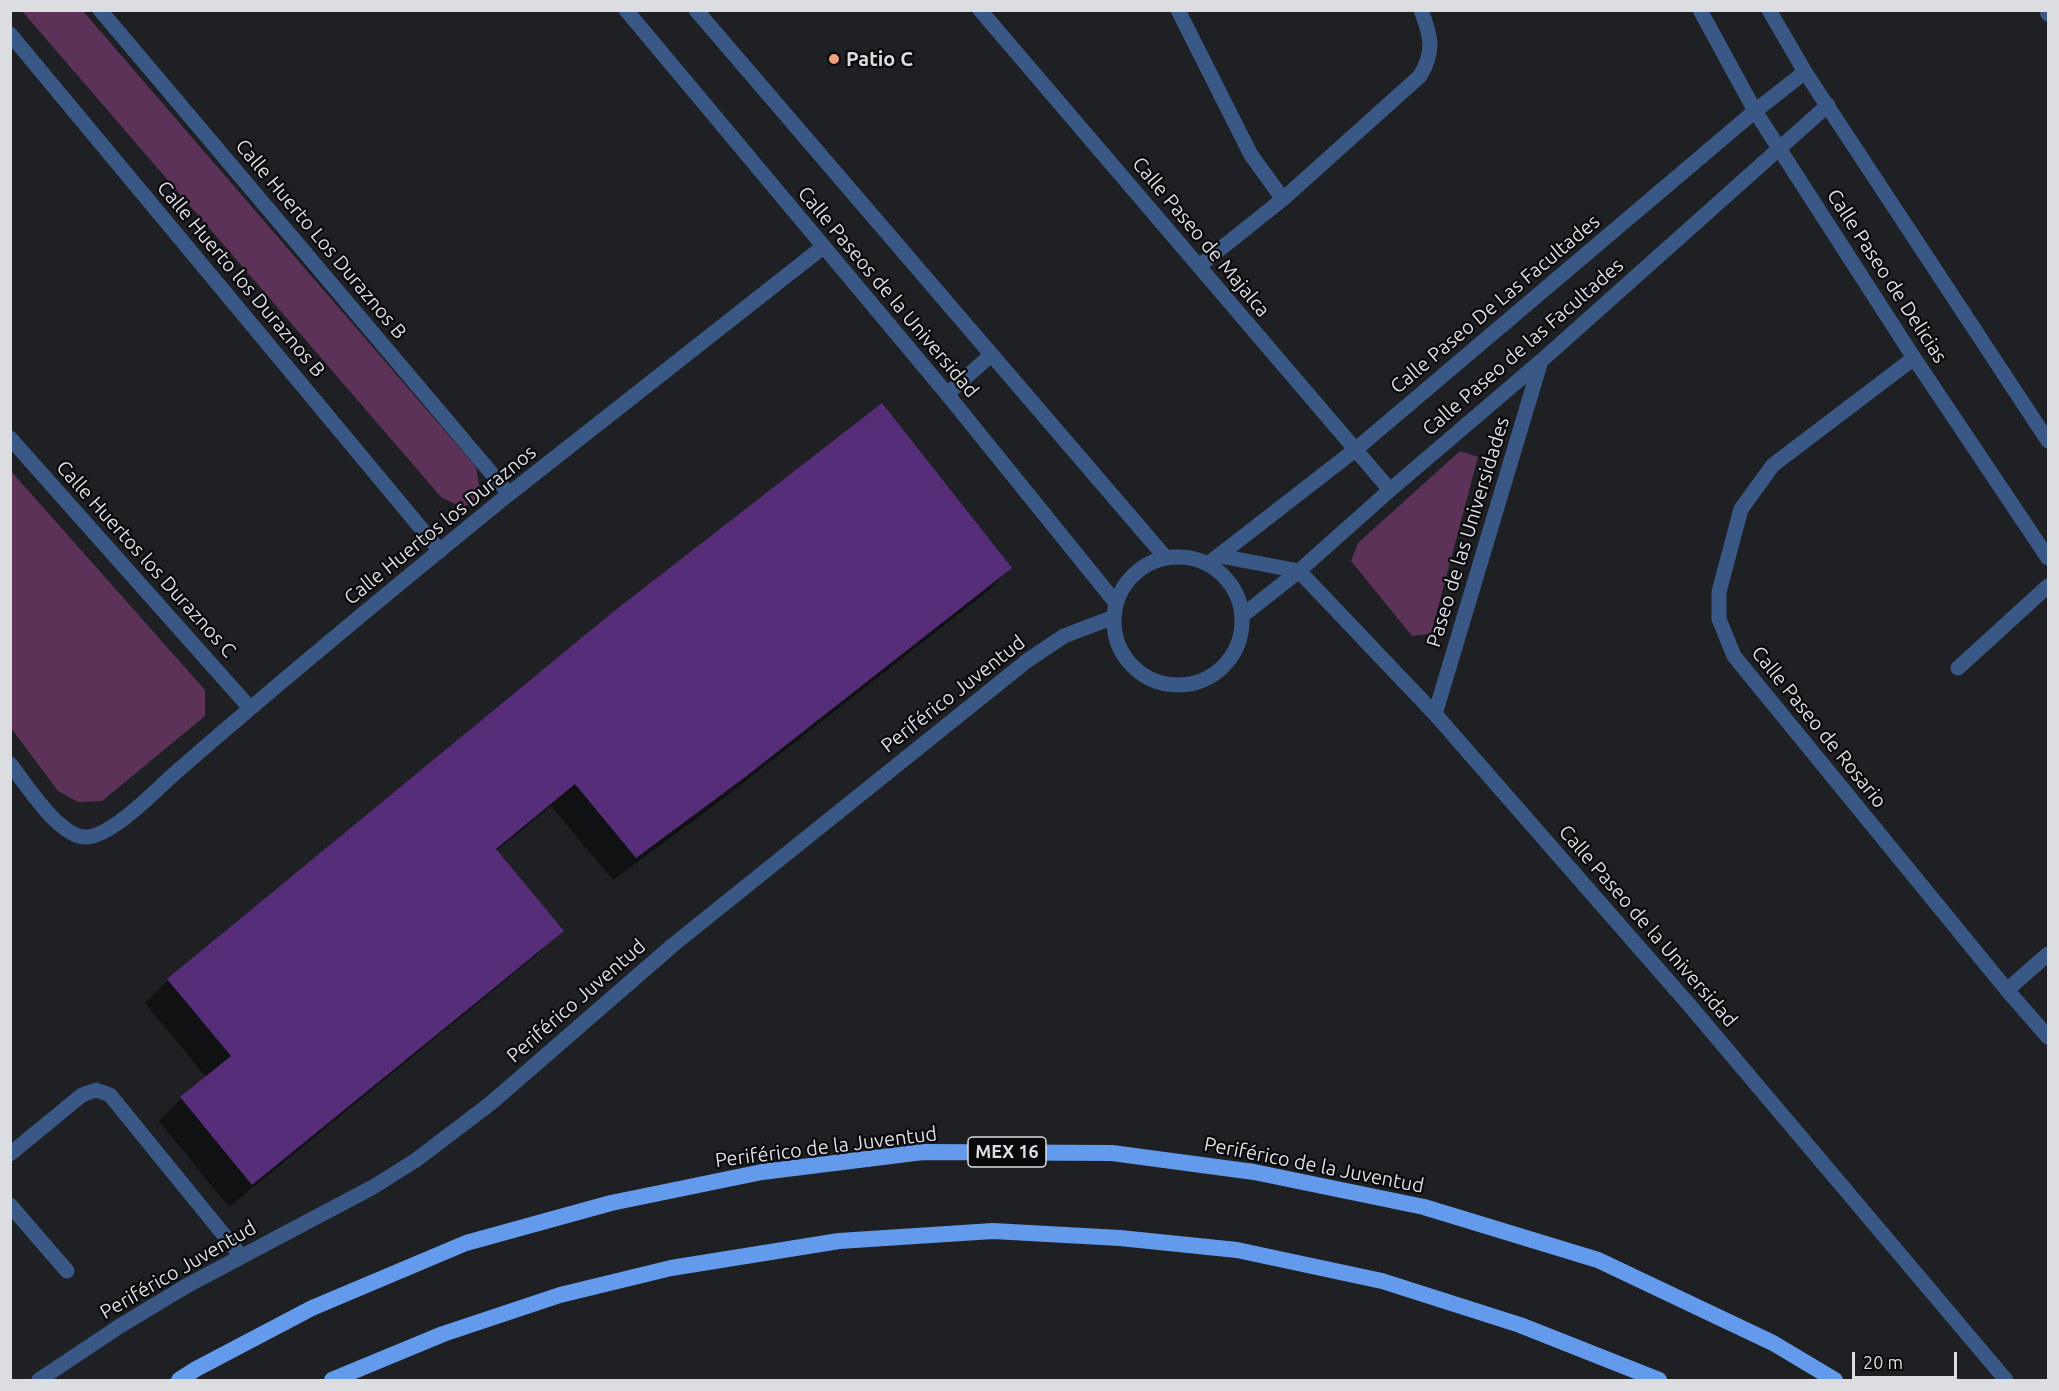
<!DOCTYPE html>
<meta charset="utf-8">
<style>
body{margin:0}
#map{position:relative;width:2059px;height:1391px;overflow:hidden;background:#1f2024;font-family:Ubuntu,sans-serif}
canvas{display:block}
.frame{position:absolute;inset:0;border:12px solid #dcdde0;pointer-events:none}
.scale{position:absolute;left:1852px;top:1352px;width:105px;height:27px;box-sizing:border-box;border:3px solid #dcdde0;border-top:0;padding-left:8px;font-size:18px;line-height:21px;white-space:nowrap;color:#dcdde0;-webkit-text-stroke:4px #0a0a0c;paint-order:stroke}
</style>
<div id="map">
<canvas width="2059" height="1391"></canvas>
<div class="frame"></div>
<div class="scale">20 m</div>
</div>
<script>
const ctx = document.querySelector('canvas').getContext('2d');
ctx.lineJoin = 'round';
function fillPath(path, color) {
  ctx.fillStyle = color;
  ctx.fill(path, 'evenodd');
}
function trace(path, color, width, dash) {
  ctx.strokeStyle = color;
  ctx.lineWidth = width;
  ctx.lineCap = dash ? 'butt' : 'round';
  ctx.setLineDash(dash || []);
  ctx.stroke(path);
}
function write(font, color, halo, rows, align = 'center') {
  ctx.font = font + ' Ubuntu,sans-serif';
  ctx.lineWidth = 4.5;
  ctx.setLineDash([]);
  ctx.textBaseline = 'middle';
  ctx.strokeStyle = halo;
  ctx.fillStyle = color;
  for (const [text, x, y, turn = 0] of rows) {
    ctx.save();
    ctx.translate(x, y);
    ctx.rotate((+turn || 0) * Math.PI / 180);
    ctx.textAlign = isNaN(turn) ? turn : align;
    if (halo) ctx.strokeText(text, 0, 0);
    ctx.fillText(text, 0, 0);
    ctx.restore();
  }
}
fillPath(new Path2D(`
 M22 11H83L476 467 481 496 463 508 441 497Z
 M1460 451 1478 457 1431 634 1412 636 1351 561 1358 543Z
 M10 470 205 690V716L102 801 78 802 58 791 11 728Z`), '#5d3258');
fillPath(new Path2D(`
 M1010 568 988 591 720 801 613 880 551 806 496 851 562 930 539 953 229 1207 159 1121 181 1099 207 1078 145 1003 168 980Z`), '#0007');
fillPath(new Path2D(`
 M882 403 1012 568 744 778 636 858 575 784 496 849 564 931 252 1185 180 1097 231 1056 167 979 613 612Z`), '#562d78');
trace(new Path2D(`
 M509 494 823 247
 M10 1154 82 1095 96 1090 110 1095 241 1256
 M10 1205 67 1271`), '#3a5886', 15);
trace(new Path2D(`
 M626 10 947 394 1116 603
 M696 10 1166 558
 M980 10 1390 490
 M1178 10 1251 155 1283 199
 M1700 10 1755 111 1914 358 2048 558
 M1769 10 1805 72 2048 441
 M2047 10 2048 14
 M10 34 440 551
 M1199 266 1283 199 1420 76C1435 51 1431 36 1421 10
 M1914 358 1773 465 1741 509 1719 592V619L1734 656 2007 990 2048 1037
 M947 394 990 356
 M10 438 250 708
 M1220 556 1299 571 1435 714 1691 1007 2006 1380
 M1114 621a64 64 0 1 1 128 0a64 64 0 1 1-128 0Z
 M1208 564 1355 450 1755 111 1805 72
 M1243 615 1299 571 1390 490 1540 362 1828 105
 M1958 668 2048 586
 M1435 714 1540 364
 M10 764C26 784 60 839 87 837 113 835 155 791 174 774 284 678 396 586 509 494L100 10
 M2007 990 2048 954
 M39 1380 120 1326 188 1285 373 1187 416 1160 491 1103 673 945 1028 660 1064 636 1114 617`), '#3a5886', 15);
trace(new Path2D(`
 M179 1380 196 1369 312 1308 466 1243 611 1203 762 1172 923 1152 1112 1153 1254 1172 1424 1207 1598 1260 1773 1343 1835 1380
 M332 1380 443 1334 560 1295 671 1268 839 1241 993 1231 1120 1238 1237 1250 1382 1281 1520 1325 1659 1380`), '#649aec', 16);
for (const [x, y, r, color] of [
 [834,59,6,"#f1a17d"]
]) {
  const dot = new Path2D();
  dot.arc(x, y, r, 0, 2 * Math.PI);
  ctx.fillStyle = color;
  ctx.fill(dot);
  trace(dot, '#0a0a0c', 2);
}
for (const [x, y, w] of [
 [1007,1152,78]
]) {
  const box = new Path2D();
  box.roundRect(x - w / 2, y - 15, w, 30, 4.5);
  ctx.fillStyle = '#0a0a0c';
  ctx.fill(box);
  trace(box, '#dcdde0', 1.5);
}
write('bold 18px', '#dcdde0', null, [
 ["MEX 16",1007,1152]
]);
write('bold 20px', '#dcdde0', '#0a0a0c', [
 ["Patio C",846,59]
], 'left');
write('20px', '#dcdde0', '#0a0a0c', [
 ["Calle Paseo de Majalca",1201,237,50],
 ["Calle Huerto Los Duraznos B",321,239,50],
 ["Calle Paseo de Delicias",1887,276,57],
 ["Calle Huerto los Duraznos B",241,279,50],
 ["Calle Paseos de la Universidad",888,292,50],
 ["Calle Paseo De Las Facultades",1495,304,-40],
 ["Calle Paseo de las Facultades",1523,347,-41],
 ["Calle Huertos los Duraznos",440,525,-39],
 ["Paseo de las Universidades",1468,532,-73],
 ["Calle Huertos los Duraznos C",146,559,48],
 ["Periférico Juventud",953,694,-38],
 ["Calle Paseo de Rosario",1819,727,51],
 ["Calle Paseo de la Universidad",1648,926,49],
 ["Periférico Juventud",576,1001,-41],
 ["Periférico de la Juventud",826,1147,-7],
 ["Periférico de la Juventud",1314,1165,11],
 ["Periférico Juventud",178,1270,-30]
]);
</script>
